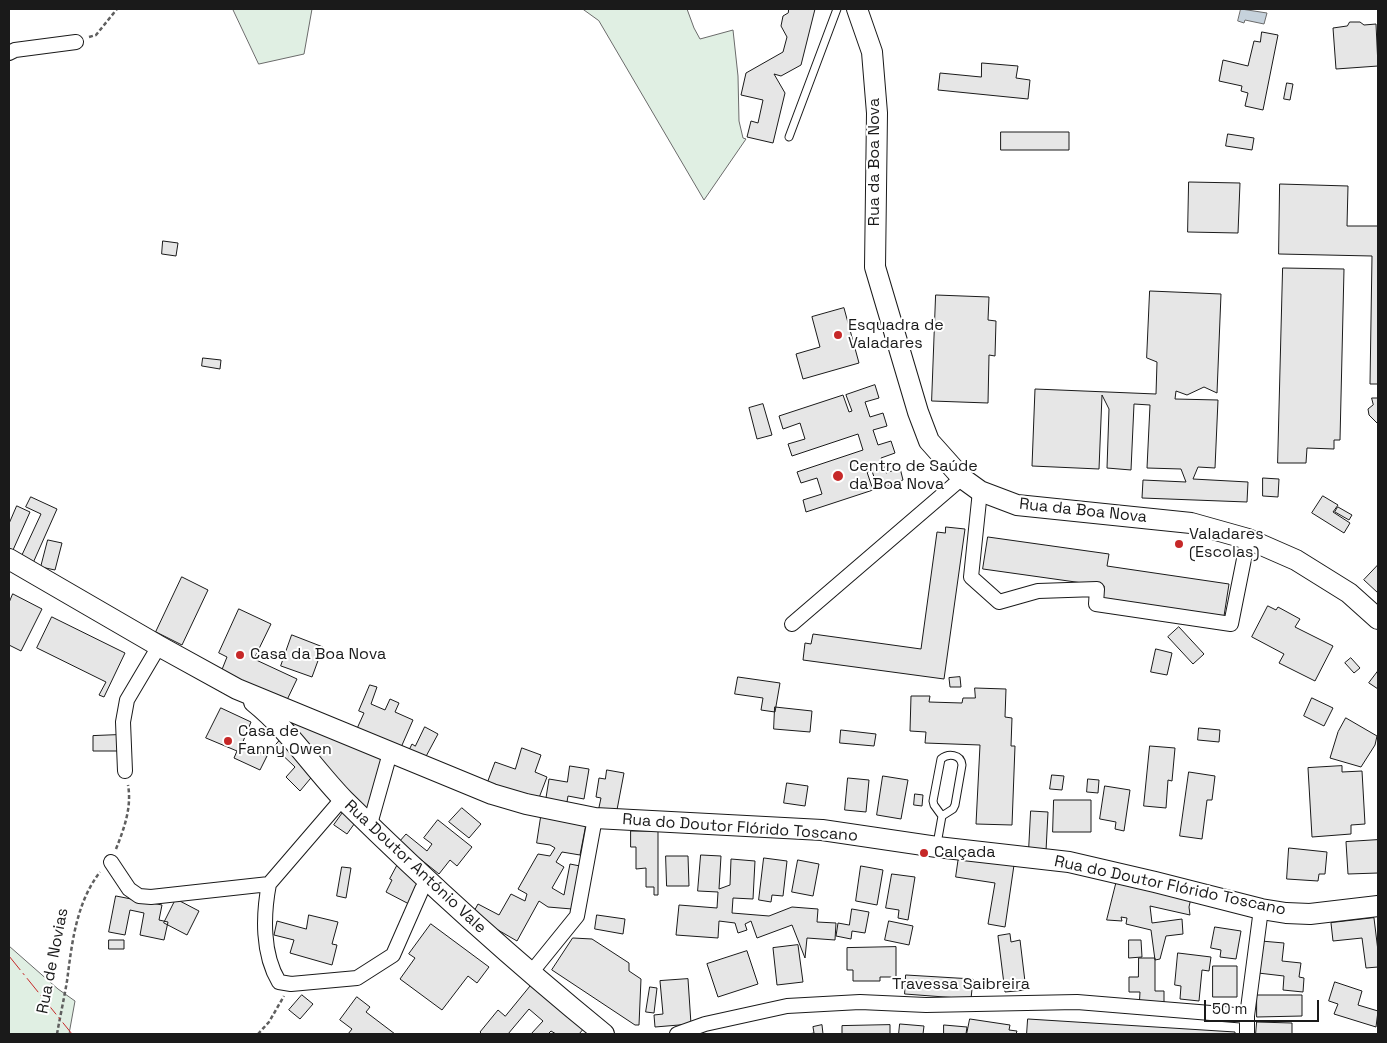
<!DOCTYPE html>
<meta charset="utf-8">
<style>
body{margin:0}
#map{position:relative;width:1387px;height:1043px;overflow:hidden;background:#fff;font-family:"Space Grotesk",sans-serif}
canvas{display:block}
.frame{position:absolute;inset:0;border:10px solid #1a1a1a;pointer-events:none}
.scale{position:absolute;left:1204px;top:1000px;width:115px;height:22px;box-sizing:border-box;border:2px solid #1a1a1a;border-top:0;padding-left:6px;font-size:15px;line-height:18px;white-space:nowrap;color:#1a1a1a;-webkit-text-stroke:4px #fff;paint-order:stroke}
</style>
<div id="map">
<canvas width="1387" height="1043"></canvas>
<div class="frame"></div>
<div class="scale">50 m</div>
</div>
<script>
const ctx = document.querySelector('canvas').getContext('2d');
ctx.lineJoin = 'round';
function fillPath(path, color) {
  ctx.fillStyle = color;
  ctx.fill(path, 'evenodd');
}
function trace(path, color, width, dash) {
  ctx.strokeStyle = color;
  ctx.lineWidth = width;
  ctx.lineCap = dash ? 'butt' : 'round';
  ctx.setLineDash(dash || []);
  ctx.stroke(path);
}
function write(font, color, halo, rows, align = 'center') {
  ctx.font = font + ' "Space Grotesk",sans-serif';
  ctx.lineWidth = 4;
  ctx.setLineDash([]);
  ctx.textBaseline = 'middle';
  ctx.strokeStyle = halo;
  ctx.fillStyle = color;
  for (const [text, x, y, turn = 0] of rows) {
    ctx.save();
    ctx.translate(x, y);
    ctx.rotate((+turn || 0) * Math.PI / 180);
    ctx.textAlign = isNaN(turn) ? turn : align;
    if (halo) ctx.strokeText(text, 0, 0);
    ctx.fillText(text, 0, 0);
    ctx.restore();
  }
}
const green = new Path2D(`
 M233 9H312L304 54 259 64Z
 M583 9H687L694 28 700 39 733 30 738 76 739 121 743 138 746 139 704 200 599 21Z
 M9 946 58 989 75 1001 69 1034H9Z`);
fillPath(green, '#e0efe3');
trace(green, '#6a6a6a', 1);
const water = new Path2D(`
 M1241 9 1267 13 1264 24 1245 20 1244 23 1238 21Z`);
fillPath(water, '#c6d2dc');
trace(water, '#6a6a6a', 1);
const building = new Path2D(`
 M789 9H815L801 65 781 76 774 74 785 93 773 143 747 137 751 121 758 123 763 100 741 95 746 73 783 52 787 37 781 26 783 16 788 13Z
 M1350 22H1360L1364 25 1376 24 1378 66 1336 69 1333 28 1347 26Z
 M1262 32 1278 35 1263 110 1245 106 1248 93 1241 91 1242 86 1219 81 1223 60 1248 66 1254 41 1260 42Z
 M982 63 1018 66 1016 78 1030 80 1028 99 938 90 940 73 981 77Z
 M1287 83 1293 84 1290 100 1284 99Z
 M1001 132H1069V150H1001Z
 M1228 134 1254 138 1252 150 1226 146Z
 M1189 182 1240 183 1238 233 1188 232Z
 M1280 184 1348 186 1347 226H1378V384H1370L1372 256 1279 254Z
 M163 241 178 243 176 256 162 254Z
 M1283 268 1344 269 1340 440H1334V449L1307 448 1306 463H1278Z
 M1150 291 1221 294 1217 393 1204 387 1187 395 1176 391 1175 399 1218 400 1215 468 1198 467 1193 479 1248 482 1247 502 1142 498 1143 480 1186 482 1181 469 1147 468 1150 405 1134 404 1131 470 1107 468 1109 409 1102 395 1099 469 1032 466 1035 389 1156 394 1157 362 1147 358Z
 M936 295 989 297 988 320 996 321 995 356 989 355 988 403 932 401Z
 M844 308 859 363 803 379 796 354 820 347 812 317Z
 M203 358 221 360 220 369 202 366Z
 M875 385 879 398 865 402 870 417 883 413 887 426 873 430 878 445 891 441 895 453 881 458 886 473 900 468 903 480 878 489 872 471 867 472 873 490 806 512 803 500 822 494 817 478 801 483 797 472 863 450 858 434 792 456 788 444 805 439 800 423 783 429 779 416 843 395 849 412 852 411 846 395Z
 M1372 398H1378V424L1369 415 1368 409 1373 405Z
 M763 404 772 435 757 439 749 408Z
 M1263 478 1279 479 1278 497 1263 496Z
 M1323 496 1338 505 1333 512 1350 523 1344 533 1312 513Z
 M31 497 57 509 33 563 21 557 41 514 26 507Z
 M17 506 30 512 13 550 9 548V524Z
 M1338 507 1352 515 1349 520 1335 512Z
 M946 527 965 529 944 679 803 660 805 643 811 644 813 634 921 649 937 532 945 533Z
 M988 537 1109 554 1107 566 1229 584 1224 616 1103 599 1104 586 983 569Z
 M48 540 62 543 55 570 41 567Z
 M1378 565V593L1364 580Z
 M182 577 208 590 182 645 156 632Z
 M13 594 42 609 21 651 9 645V603Z
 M1268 606 1276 610 1278 607 1300 619 1295 627 1333 646 1315 681 1279 663 1284 654 1252 637Z
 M239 609 271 624 254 659 297 679 286 702 221 672 227 657 219 653Z
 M52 617 125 653 104 697 99 695 106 682 37 648Z
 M1179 627 1204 654 1193 664 1168 637Z
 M292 635 323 647 312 677 281 666Z
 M1156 649 1172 653 1167 675 1151 672Z
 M1351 658 1360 668 1354 673 1345 663Z
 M1378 671V689L1369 683Z
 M738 677 780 683 775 712 761 710 763 698 735 694Z
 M960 677 961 687H950L949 678Z
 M370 685 377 687 371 704 385 710 390 699 399 703 395 712 413 720 399 752 355 733 364 713 359 711Z
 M975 688 1006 689 1005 717 1012 718 1011 746H1015L1012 825 976 824 980 745 925 743 926 732 910 731 911 696H930L929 702 962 703 963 698H975Z
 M1312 698 1333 708 1324 726 1304 716Z
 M775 707 812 711 810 732 774 729Z
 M221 708 251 722 242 744 267 756 260 770 234 758 237 751 206 738Z
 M293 717 384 759 371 812 287 732Z
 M1346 718 1377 736 1375 745 1361 767 1330 758 1338 732Z
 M425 727 438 734 423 762 407 754 412 744 415 746Z
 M1199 728 1220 730 1219 742 1198 740Z
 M841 730 876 734 874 746 840 743Z
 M118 735V751H93V736Z
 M281 739 315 773 300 791 286 777 295 767 274 747Z
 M1150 746 1175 748 1172 781 1168 780 1166 808 1144 806Z
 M522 748 541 755 535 772 547 777 537 803 486 786 495 762 515 769Z
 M570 766 589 769 584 799 568 796 566 808 545 804 549 779 567 782Z
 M1342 766V772L1362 771 1365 824 1351 825V834L1312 837 1308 768Z
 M607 770 624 773 616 815 598 812 601 798 596 797 599 778 605 779Z
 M1189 772 1215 776 1212 800H1207L1202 839 1180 836Z
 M1052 775 1064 776 1062 790 1050 789Z
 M883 776 908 780 901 819 877 815Z
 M848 778 869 780 866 812 845 810Z
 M1088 779 1099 780 1098 793 1087 792Z
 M787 783 808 786 805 806 784 803Z
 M1105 786 1130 790 1124 831 1115 829 1116 822 1100 819Z
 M915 794 923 795 922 806 914 805Z
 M1054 800H1091V832H1053Z
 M462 808 481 824 469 838 449 822Z
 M344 811 357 820 347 834 334 825Z
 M1031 811 1048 812 1046 851 1029 850Z
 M541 817 586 824 580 855 562 852 556 862 564 867 552 888 564 895 570 864 580 866 572 909 548 907 539 901 517 941 472 915 478 904 499 915 511 894 525 901 527 894 518 889 538 854 550 856 555 848 550 845 537 843Z
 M438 820 472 847 457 866 450 860 439 874 399 842 406 834 427 851 432 844 424 838Z
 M631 831H658V895H654V887H646V868L636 869V847H631Z
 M1378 840V873L1348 874 1346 842Z
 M1289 848 1327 852 1325 874H1319L1318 881 1287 879Z
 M701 855 721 856 719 889 730 885 731 859 755 861 753 899 733 898 732 913 769 916 792 907 818 909 817 922 836 923 835 940 807 938 805 958 792 925 757 938 751 921 745 924 747 930 738 933 735 923 719 921 718 938 676 935 679 905 717 908 718 892 698 891Z
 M666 856H688L689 886H667Z
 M959 856 1014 865 1005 927 988 924 995 883 956 877Z
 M764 858 787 861 783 896 772 895 771 902 759 900Z
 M798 860 819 864 813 896 792 892Z
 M398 864 423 877 409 904 386 892 392 880 390 879Z
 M861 866 883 870 877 905 856 901Z
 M342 867 351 868 346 898 337 896Z
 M892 874 915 877 908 920 898 918 899 910 886 908Z
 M1117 880 1191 898 1189 907 1190 915 1150 906 1152 923 1182 919 1183 934 1166 936 1160 959 1155 960 1151 930 1126 924 1127 918 1121 917 1122 921 1107 920Z
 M116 896 162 905 159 920 168 922 164 940 140 935 144 913 130 910 125 935 109 932Z
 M176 899 199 911 187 935 164 923Z
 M852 909 869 912 865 933 852 931 851 939 836 936 838 923 849 925Z
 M309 915 338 922 332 944 337 945 332 965 290 953 294 940 274 935 277 921 306 929Z
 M597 915 625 919 623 934 595 929Z
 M1374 918 1378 951V967L1366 968 1362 938 1333 941 1331 923Z
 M889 921 913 926 909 945 885 940Z
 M431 924 489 967 477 983 468 976 442 1010 400 979 415 958 409 954Z
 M1215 927 1241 931 1236 959 1220 957 1221 950 1211 948Z
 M1010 934 1011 942 1020 940 1026 990 1005 992 998 936Z
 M573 938 592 939 629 963V971L641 979 639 1025H635L552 970Z
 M109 940H124V949H109Z
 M1129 940H1141L1142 957 1129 958Z
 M1261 941 1284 943 1282 961 1301 963 1299 977 1304 978 1303 992 1283 990 1284 976 1258 973Z
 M798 945 803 982 777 985 773 948Z
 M896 947V977H880V981H853V970H847V948Z
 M747 951 758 984 718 997 707 964Z
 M1178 953 1211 957 1209 971 1202 970 1199 1001 1180 999 1181 986 1175 985Z
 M1139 958H1155V991H1164V1005L1139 1009 1140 992H1129V977H1138Z
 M1213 966H1237V997H1213Z
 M906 975 973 979 971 999 905 994Z
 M688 979 691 1024 655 1027 654 1015 663 1014 660 981Z
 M1335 982 1362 991 1358 1005 1378 1011 1376 1027 1334 1014 1338 1004 1329 1001Z
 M533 983 585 1027 579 1034H556L551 1031 548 1034H531L543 1021 529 1009 508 1034H482L480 1032 498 1010 505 1016Z
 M650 987 657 988 654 1013 646 1012Z
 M302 995 313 1004 300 1019 289 1010Z
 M1257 995H1302V1016L1257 1017Z
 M357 997 370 1007 366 1012 395 1034H348L352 1029 340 1020Z
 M970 1019 1010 1025 1009 1030 1017 1031 1016 1034H967Z
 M1028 1019 1235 1032V1034H1027Z
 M1257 1022 1292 1023V1034H1256Z
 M900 1024 924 1026 923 1034H899Z
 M822 1025 823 1034H808L814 1033 813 1027Z
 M890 1025V1034H842V1026Z
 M944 1025 967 1027 966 1034H944Z`);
fillPath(building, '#e6e6e6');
trace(building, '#1a1a1a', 1);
const lane = new Path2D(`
 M789 137 837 9
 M937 844 942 816 953 809 955 805 962 765C961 754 948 753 941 759L933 801 934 805 942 816`);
const street = new Path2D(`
 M9 53 15 50 76 42
 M980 491 971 577 999 602 1038 591 1097 589 1096 604 1231 624 1248 539
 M792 624 962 478
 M125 771 123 722 127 700 159 646
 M370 824 390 753
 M111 862 129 889 139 896 151 897 269 884 343 798
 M269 884C263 915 262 954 279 982L291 984 357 978 393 955 422 889 429 881
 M530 974 577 916 595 818
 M677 1034 705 1024 787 1006 860 1002 926 1005 1077 1002 1247 1016
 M1247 1034V1016L1261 909`);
const secondary = new Path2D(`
 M857 9 872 52 877 113 875 267 918 412 929 441 962 478 980 491 1017 505 1191 523 1248 539 1296 560 1349 593 1378 619
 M9 559 159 646 237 689 492 794 526 804 595 818 822 830 937 847 1069 862 1155 882 1261 909 1286 913 1310 914 1378 906
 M254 702C289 730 313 768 344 800 427 882 513 960 604 1034`);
trace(lane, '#1a1a1a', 9);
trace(street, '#1a1a1a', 16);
trace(secondary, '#1a1a1a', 22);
trace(new Path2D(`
 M89 37 96 35 117 9
 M116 849C124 829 132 807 128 785
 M57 1034C60 1017 64 999 67 981 72 943 76 903 100 872
 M258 1034 269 1022 284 996`), '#5f5f5f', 2.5, [4, 2.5]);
trace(lane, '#fff', 7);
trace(street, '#fff', 14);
trace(secondary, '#fff', 20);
trace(new Path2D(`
 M9 956 72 1034`), '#c62828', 1, [18, 4, 2.5, 4]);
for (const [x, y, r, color] of [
 [838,335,5,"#c62828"],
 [838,476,6,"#c62828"],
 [1179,544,5,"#c62828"],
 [240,655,5,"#c62828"],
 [228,741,5,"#c62828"],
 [924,853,5,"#c62828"]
]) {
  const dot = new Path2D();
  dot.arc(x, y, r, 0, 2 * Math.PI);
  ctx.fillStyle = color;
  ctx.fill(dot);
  trace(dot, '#fff', 2);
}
write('16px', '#1a1a1a', '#fff', [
 ["Rua da Boa Nova",875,162,-90],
 ["Rua da Boa Nova",1083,511,6],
 ["Rua do Doutor Flórido Toscano",740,828,4],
 ["Rua Doutor António Vale",415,867,43],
 ["Rua do Doutor Flórido Toscano",1170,886,12],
 ["Rua de Novias",53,961,-79],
 ["Travessa Saibreira",961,985]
]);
write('16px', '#1a1a1a', '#fff', [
 ["Esquadra de",848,326],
 ["Valadares",848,344],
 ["Centro de Saúde",849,467],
 ["da Boa Nova",849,485],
 ["Valadares",1189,535],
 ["(Escolas)",1189,553],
 ["Casa da Boa Nova",250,655],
 ["Casa de",238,732],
 ["Fanny Owen",238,750],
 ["Calçada",934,853]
], 'left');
</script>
